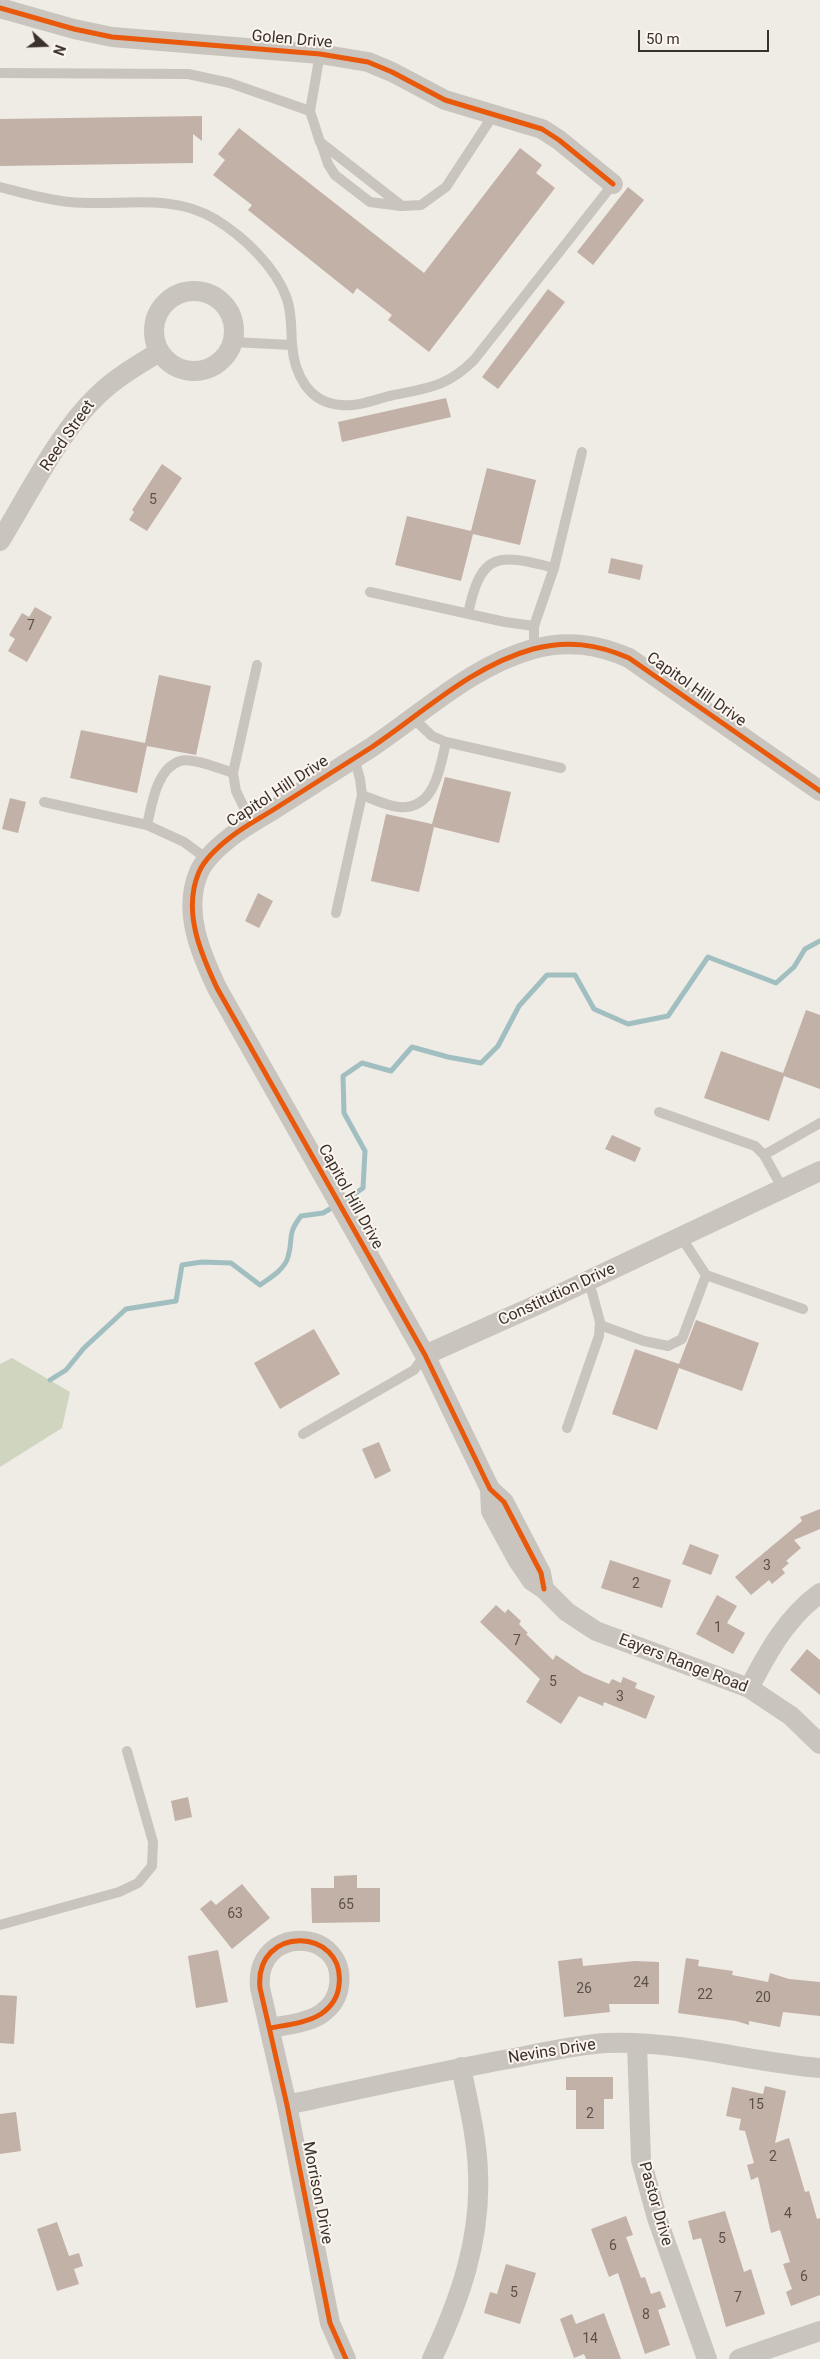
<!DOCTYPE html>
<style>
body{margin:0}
#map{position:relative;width:820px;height:2359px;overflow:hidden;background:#efebe5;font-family:Roboto,sans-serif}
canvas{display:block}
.north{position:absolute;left:20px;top:20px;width:50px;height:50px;-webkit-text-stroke:4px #fbf5ee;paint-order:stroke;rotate:110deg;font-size:14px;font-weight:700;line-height:20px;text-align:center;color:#3a312b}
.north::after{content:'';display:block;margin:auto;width:18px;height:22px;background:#3a312b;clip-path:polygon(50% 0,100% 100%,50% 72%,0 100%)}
.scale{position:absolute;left:638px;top:30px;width:131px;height:22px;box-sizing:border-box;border:2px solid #3a312b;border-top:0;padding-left:6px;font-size:15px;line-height:18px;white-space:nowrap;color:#3a312b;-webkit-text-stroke:4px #fbf5ee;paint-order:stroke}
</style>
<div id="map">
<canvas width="820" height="2359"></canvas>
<div class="north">N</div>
<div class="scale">50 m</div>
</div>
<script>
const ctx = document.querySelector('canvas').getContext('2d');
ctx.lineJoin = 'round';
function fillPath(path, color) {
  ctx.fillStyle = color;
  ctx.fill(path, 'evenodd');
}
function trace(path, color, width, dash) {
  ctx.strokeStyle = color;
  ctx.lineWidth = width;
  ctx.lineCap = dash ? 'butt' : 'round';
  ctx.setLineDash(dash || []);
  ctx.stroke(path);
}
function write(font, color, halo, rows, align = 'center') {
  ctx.font = font + ' Roboto,sans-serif';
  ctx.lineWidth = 4;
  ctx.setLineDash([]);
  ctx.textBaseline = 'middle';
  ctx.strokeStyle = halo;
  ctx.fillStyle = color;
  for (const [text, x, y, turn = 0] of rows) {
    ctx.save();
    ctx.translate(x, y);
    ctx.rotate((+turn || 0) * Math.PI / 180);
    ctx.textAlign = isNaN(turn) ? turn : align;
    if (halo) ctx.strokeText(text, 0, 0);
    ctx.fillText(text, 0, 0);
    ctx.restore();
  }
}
fillPath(new Path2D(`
 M12 1358 70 1392 62 1428 0 1467V1364Z`), '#d0d5c0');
trace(new Path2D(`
 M343 1202 363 1188 365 1151 344 1113 343 1076 362 1063 391 1071 412 1047 448 1057 481 1063 498 1046 519 1006 547 975H575L594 1009 628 1024 668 1016 708 957 776 983 794 967 805 949 820 941
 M50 1380 66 1370 84 1348 126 1309 176 1301 182 1265 202 1262 231 1263 260 1285C270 1278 285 1269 288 1257 294 1236 286 1236 301 1216L323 1213 335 1206`), '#a1bfc0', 5);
fillPath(new Path2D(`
 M202 116V141L193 134V163L0 166V119Z
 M239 128 424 273 520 148 542 165 536 173 555 188 429 352 388 320 392 315 357 288 353 294 248 210 252 205 213 175 225 160 218 154Z
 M628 187 644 200 593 265 577 252Z
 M548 289 565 302 498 389 482 377Z
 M446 398 451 417 342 442 338 422Z
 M162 464 182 478 147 531 129 520 134 512 132 510Z
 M487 468 536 480 520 545 473 534 461 581 395 565 407 516 471 531Z
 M611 558 643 565 640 580 608 573Z
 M35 607 52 617 27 662 8 651 15 639 9 635 22 613 29 617Z
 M159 675 211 686 196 755 147 746 137 793 70 778 81 730 145 743Z
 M445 777 511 792 499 843 434 827 419 892 371 881 386 814 432 824Z
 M10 798 26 802 18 833 2 829Z
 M258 893 273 901 259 928 245 921Z
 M806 1010 820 1015V1089L784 1076 769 1121 704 1098 721 1051 783 1073Z
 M612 1135 641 1148 635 1162 605 1149Z
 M696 1320 759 1343 742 1391 679 1368 657 1430 612 1414 635 1349 679 1364Z
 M314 1329 340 1374 280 1409 254 1363Z
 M379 1442 391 1471 375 1479 362 1449Z
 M820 1509V1529L794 1540 801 1548 786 1561 789 1563 782 1569 785 1573 772 1584 769 1580 751 1595 735 1577 802 1521 800 1517Z
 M690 1544 719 1555 711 1575 682 1564Z
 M610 1560 671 1580 662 1608 601 1588Z
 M717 1595 737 1606 727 1623 745 1633 733 1654 696 1634Z
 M496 1605 505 1613 508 1609 521 1621 519 1624 528 1633 526 1634 553 1660 556 1655 583 1673 609 1684 612 1679 621 1683 623 1677 637 1683 635 1688 655 1696 646 1719 604 1702 603 1706 579 1696 561 1724 526 1702 540 1679 480 1622Z
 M807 1649 820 1660V1695L790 1670Z
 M188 1797 192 1817 175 1821 171 1801Z
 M357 1875V1888H380V1922L312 1923 311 1888H334V1876Z
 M242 1884 270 1918 232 1949 200 1909 211 1900 216 1905Z
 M218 1950 228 2002 196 2008 188 1956Z
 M582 1958 583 1966 635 1961 659 1962V2004H609L610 2012 564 2017 558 1961Z
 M686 1958 699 1960 698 1966 733 1971 732 1975 768 1982 770 1973 789 1979 820 1982V2016L783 2012 780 2027 749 2021V2025L736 2021 678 2013Z
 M0 1995 17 1996 14 2044 0 2043Z
 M566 2077H613V2099H604V2129H576V2090H566Z
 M765 2086 786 2091 775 2143 789 2138 805 2192 809 2191 817 2219 820 2218V2295L791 2306 786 2292 792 2289 783 2264 790 2262 780 2230 771 2233 758 2177 751 2180 747 2165 754 2163 745 2131 739 2130 741 2119 726 2116 732 2087 763 2094Z
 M16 2112 21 2151 0 2154V2114Z
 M725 2211 744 2272 751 2269 765 2314 726 2327 701 2238 693 2240 688 2221Z
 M626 2216 633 2235 626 2237 641 2278 645 2277 651 2294 660 2291 666 2307 658 2310 670 2345 645 2354 618 2273 609 2277 591 2229Z
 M57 2222 69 2256 79 2253 83 2266 74 2269 79 2284 57 2291 37 2229Z
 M506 2264 536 2273 520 2324 484 2313 490 2292 497 2294Z
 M604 2313 621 2359H586L584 2354 574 2358 560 2319 572 2314 576 2324Z`), '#c2b1a7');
trace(new Path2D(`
 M0 73 188 74 230 83 310 111 320 54
 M310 111 320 142 402 206 421 205 446 187 494 114
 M321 143 328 164 335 175 370 202 401 206
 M0 187C23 193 46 200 70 202 119 207 170 192 215 219 243 236 276 267 287 299 292 314 291 329 292 344 294 373 308 403 341 405 357 407 374 400 389 396 426 388 446 388 474 360L613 184
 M233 342 292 345
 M370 592 505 622 534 626
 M468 614C481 552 497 553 554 568
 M534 649V626L554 568 582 452
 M413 718 432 736 446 742 561 768
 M354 758 360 779 362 795C373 799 387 806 399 807 435 810 440 768 446 742
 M44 802 147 825 184 842 207 859
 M252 824 236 791 233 773 257 665
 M147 825C152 805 156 769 180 761 192 757 221 769 233 773
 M336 913 362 795
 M659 1112 755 1146 764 1155 783 1189
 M764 1155 820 1123
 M706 1275 803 1309
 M600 1325 644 1341 668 1346 682 1339 706 1275 681 1237
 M567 1428 599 1336 600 1322 589 1281
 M303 1434 414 1370 425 1355
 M0 1925 119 1892 138 1883 152 1866 153 1842 127 1751`), '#c9c4be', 10);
trace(new Path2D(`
 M0 8 74 29 112 37 320 54 368 62 392 72 445 100 542 129 559 140 613 184
 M154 331a40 40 0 1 1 80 0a40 40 0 1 1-80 0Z
 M0 541C28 496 59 432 97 396 115 378 138 365 159 352
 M425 1355 541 1303 820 1171
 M490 1489 491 1511 517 1559 532 1581 544 1589 567 1612 596 1631 749 1688 791 1716 820 1744
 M544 1589 541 1573 504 1502 490 1489 425 1355 217 988C201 954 182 911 199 872 205 858 219 846 232 836 245 826 262 817 276 808 308 788 340 767 372 747 424 712 472 666 533 649 567 640 597 644 629 658L820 791
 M749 1688C768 1652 786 1618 820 1593
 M270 2028C286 2025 307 2023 321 2014 331 2007 338 1997 339 1985 346 1927 254 1924 260 1988L287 2105 330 2323 346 2359
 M637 2044 641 2160 657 2218 707 2359
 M287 2105C361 2089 435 2072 509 2059 541 2053 574 2045 606 2043 679 2040 748 2062 820 2068
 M432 2359C460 2299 481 2240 478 2173 477 2137 468 2102 461 2067
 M739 2359 820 2331`), '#c9c4be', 20);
trace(new Path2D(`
 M0 8 74 29 112 37 320 54 368 62 392 72 445 100 542 129 559 140 613 184
 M544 1589 541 1573 504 1502 490 1489 425 1355 217 988C201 954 182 911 199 872 205 858 219 846 232 836 245 826 262 817 276 808 308 788 340 767 372 747 424 712 472 666 533 649 567 640 597 644 629 658L820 791
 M270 2028C286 2025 307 2023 321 2014 331 2007 338 1997 339 1985 346 1927 254 1924 260 1988L287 2105 330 2323 346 2359`), '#e8590c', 5);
write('14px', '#5c514a', null, [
 ["5",153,500],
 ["7",31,626],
 ["3",767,1566],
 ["2",636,1584],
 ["1",718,1628],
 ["7",517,1641],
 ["5",553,1682],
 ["3",620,1697],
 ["65",346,1905],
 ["63",235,1914],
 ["24",641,1983],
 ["26",584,1989],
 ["22",705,1995],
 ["20",763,1998],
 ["15",756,2105],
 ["2",590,2114],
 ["2",773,2157],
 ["4",788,2214],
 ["5",722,2239],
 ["6",613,2246],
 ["6",804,2277],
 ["5",514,2293],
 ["7",738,2298],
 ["8",646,2315],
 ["14",590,2339]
]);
write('16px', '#3a312b', '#fbf5ee', [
 ["Golen Drive",292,40,5],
 ["Reed Street",68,436,-55],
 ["Capitol Hill Drive",696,690,35],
 ["Capitol Hill Drive",278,792,-33],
 ["Capitol Hill Drive",350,1197,61],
 ["Constitution Drive",557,1295,-25],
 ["Eayers Range Road",683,1664,21],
 ["Nevins Drive",552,2052,-9],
 ["Morrison Drive",317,2193,79],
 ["Pastor Drive",655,2204,74]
]);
</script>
